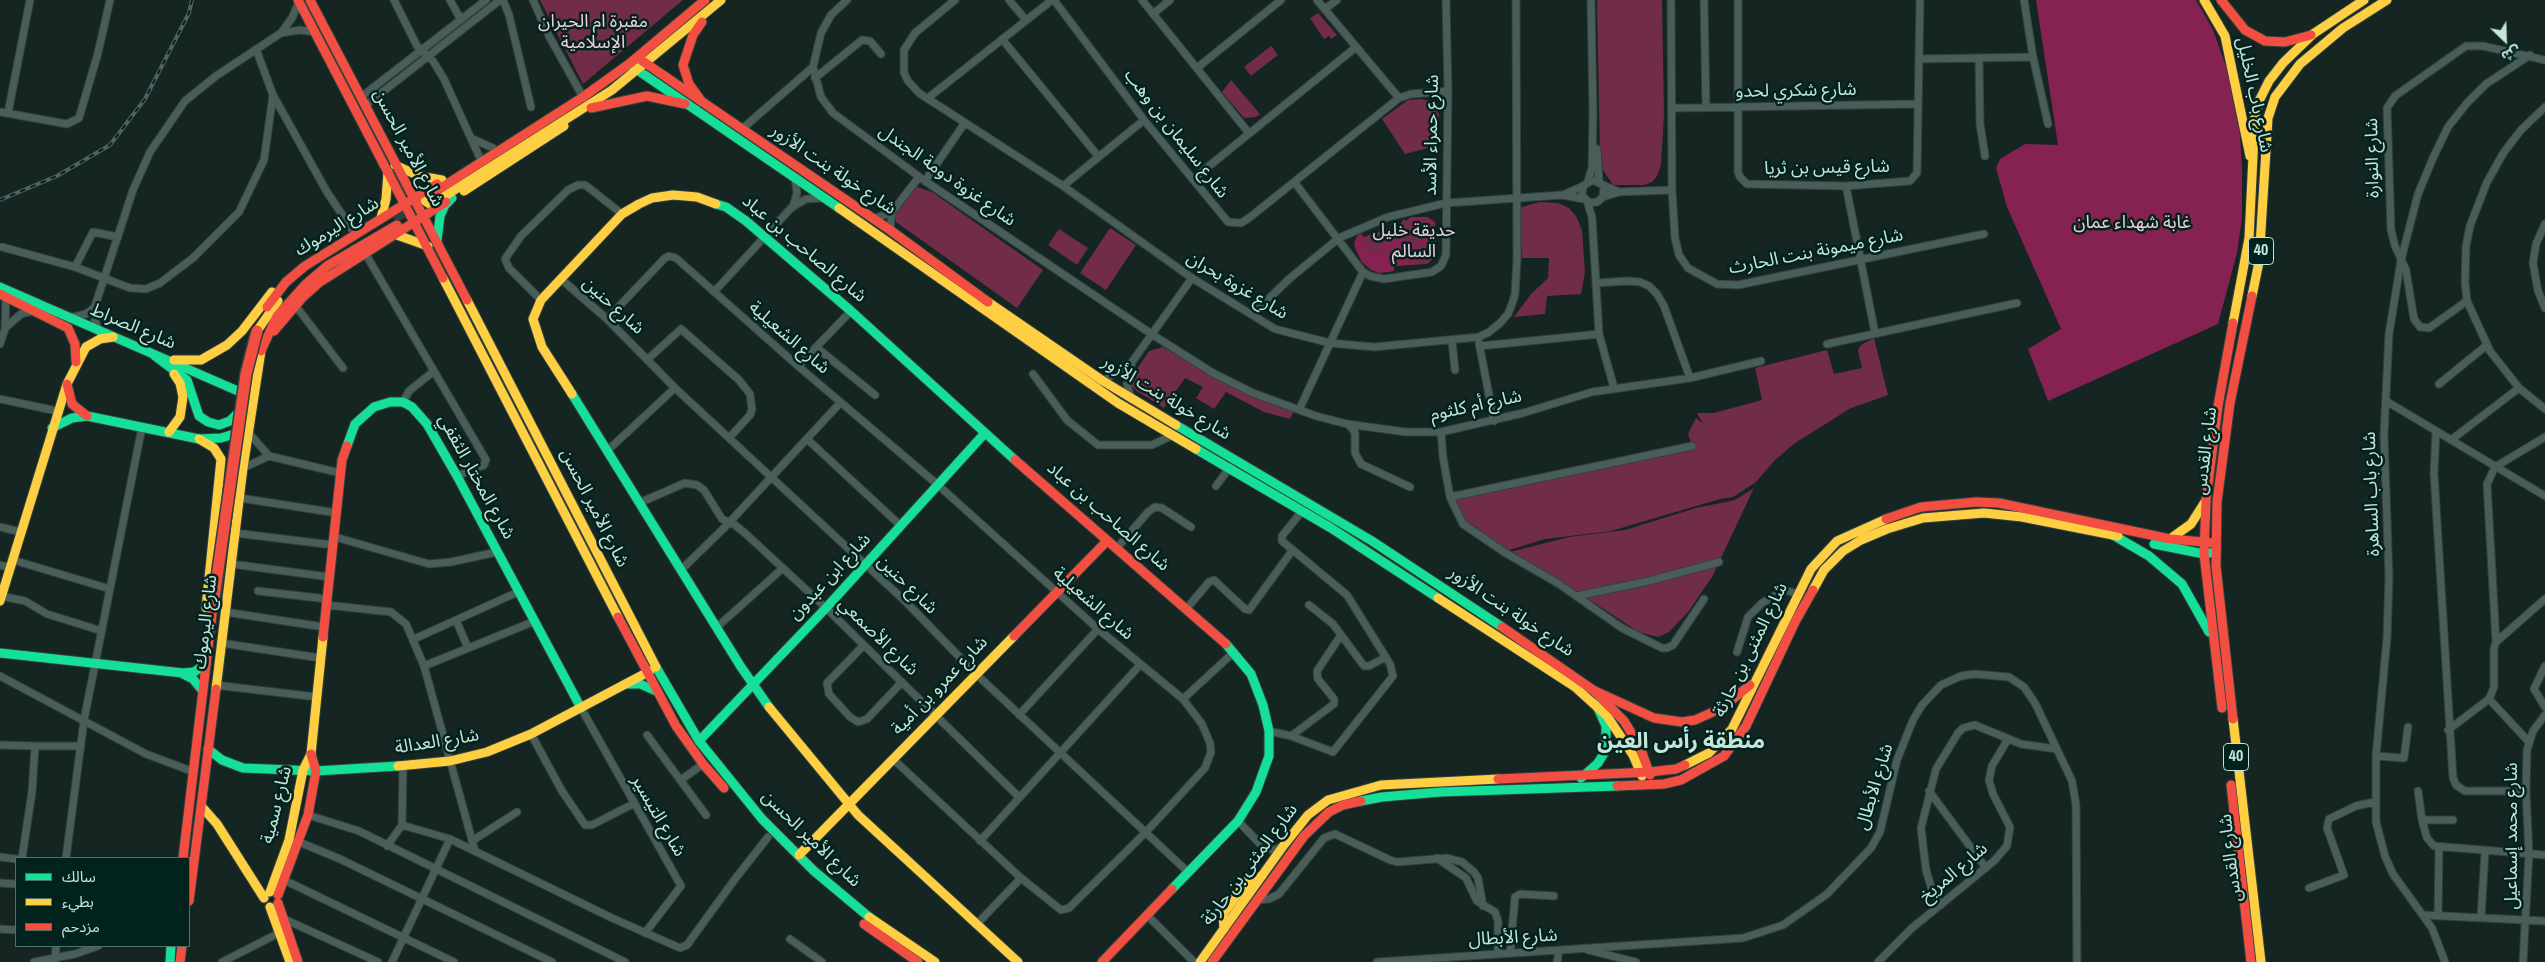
<!DOCTYPE html>
<html>
<head>
<meta charset="utf-8">
<style>
  body { margin:0 }
  #map { position:relative; width:2545px; height:962px; overflow:hidden; background:#142522; font-family:"Archivo Narrow","Noto Sans Arabic",sans-serif }
  canvas { display:block }
  .legend { position:absolute; left:15px; top:857px; width:175px; height:90px; box-sizing:border-box; background:#02231d; border:1px solid #507069; margin:0; padding:6px 9px; list-style:none; font-size:15px; color:#c5e4db }
  .legend li { display:flex; align-items:center; gap:10px; height:25px }
  .legend b { width:25px; border:1px solid #507069 }
  .north { position:absolute; left:2480px; top:15px; width:50px; height:50px; -webkit-text-stroke:4px #02231d; paint-order:stroke; rotate:156deg; font-size:14px; font-weight:700; line-height:20px; text-align:center; color:#c5e4db }
  .north::after { content:''; display:block; margin:auto; width:18px; height:22px; background:#c5e4db; clip-path:polygon(50% 0,100% 100%,50% 72%,0 100%) }
</style>
</head>
<body>
<div id="map">
<canvas width="2545" height="962"></canvas>
<ul class="legend">
<li><b style="height:6px;background:#16e098"></b>سالك</li>
<li><b style="height:6px;background:#ffcf43"></b>بطيء</li>
<li><b style="height:6px;background:#f24e42"></b>مزدحم</li>
</ul>
<div class="north">ش</div>
</div>
<script>
const g = document.querySelector('canvas').getContext('2d');
g.lineJoin = 'round';
function fill(path, color) {
  g.fillStyle = color;
  g.fill(path, 'evenodd');
}
function toPath(rows) {
  const path = new Path2D();
  for (const r of rows) {
    path.moveTo(r[0], r[1]);
    for (let i = 2; i < r.length; i += 2) path.lineTo(r[i], r[i + 1]);
  }
  return path;
}
function stroke(path, color, width, dash) {
  g.strokeStyle = color;
  g.lineWidth = width;
  g.lineCap = dash ? 'butt' : 'round';
  g.setLineDash(dash || []);
  g.stroke(path);
}
function write(font, color, halo, rows, align = 'center') {
  g.font = font + ' "Archivo Narrow","Noto Sans Arabic",sans-serif';
  g.lineWidth = 5;
  g.setLineDash([]);
  g.textBaseline = 'middle';
  g.strokeStyle = halo;
  g.fillStyle = color;
  for (const [text, x, y, turn = 0] of rows) {
    g.save();
    g.translate(x, y);
    g.rotate((+turn || 0) * Math.PI / 180);
    g.textAlign = isNaN(turn) ? turn : align;
    if (halo) g.strokeText(text, 0, 0);
    g.fillText(text, 0, 0);
    g.restore();
  }
}
const green = toPath([
  [540,0,683,0,583,84],
  [1597,0,1662,0,1664,114,1661,165,1657,176,1652,182,1644,185,1613,185,1603,170,1600,156],
  [1318,13,1337,35,1331,39,1329,36,1324,39,1310,18],
  [1271,46,1278,55,1251,76,1244,67],
  [1231,80,1260,114,1256,117,1244,118,1222,92],
  [1421,99,1430,101,1436,108,1439,114,1437,134,1428,148,1405,154,1382,119,1408,100],
  [917,187,932,192,1043,270,1017,308,896,222,895,215],
  [1539,202,1558,203,1569,208,1576,216,1582,230,1585,272,1581,294,1547,296,1545,314,1514,317,1531,294,1548,278,1549,258,1522,258,1519,208],
  [1411,217,1427,217,1435,222,1436,256,1427,264,1394,266,1394,271,1379,273,1371,270,1362,262,1355,248,1356,238,1360,233,1364,237,1390,228,1395,231,1404,219,1406,221],
  [1110,228,1136,245,1106,290,1080,273],
  [1059,229,1088,248,1077,265,1048,245],
  [1874,338,1888,395,1849,409,1824,425,1795,443,1775,460,1756,482,1733,497,1720,499,1611,531,1545,539,1506,551,1469,525,1460,516,1454,499,1692,446,1688,434,1696,418,1703,424,1697,413,1714,413,1762,400,1755,368,1827,350,1834,374,1862,368,1858,350,1861,345],
  [1163,347,1219,379,1294,411,1290,419,1264,412,1226,392,1214,409,1196,398,1203,387,1185,378,1164,408,1135,390,1131,384,1131,378,1149,351],
  [1754,488,1712,577,1688,612,1669,632,1658,637,1639,632,1553,576,1510,552,1569,537,1625,530,1696,508,1735,500]
]);
const forest = toPath([
  [2036,0,2196,0,2213,30,2227,69,2240,135,2242,170,2242,218,2237,253,2218,324,2048,401,2028,349,2061,329,2007,207,1996,168,2000,159,2025,144,2058,145],
  [1411,217,1427,217,1435,222,1436,256,1424,250,1435,236,1433,223,1424,219,1415,226,1409,219],
  [1390,228,1402,243,1407,239,1409,242,1405,244,1413,243,1419,250,1415,253,1399,256,1378,251,1380,245,1384,245,1385,240,1371,236,1368,240,1364,237],
  [1417,229,1421,232,1432,231,1433,235,1423,247,1416,241,1420,239,1417,238,1420,233],
  [1360,233,1362,236,1359,242,1367,243,1364,250,1397,259,1416,256,1422,252,1426,255,1424,259,1418,260,1417,264,1394,266,1394,271,1379,273,1362,262,1355,248,1354,242]
]);
const highwayTunnel = toPath([
  [393,218,416,203]
]);
const street = toPath([
  [394,0,417,46,433,61,444,79,479,156],
  [450,0,461,20],
  [503,0,509,15,531,107],
  [533,0,549,36,583,97],
  [847,0,831,15,821,33,813,67,821,97,833,113,925,181,1153,335,1213,373,1253,393,1316,416,1347,424,1406,432,1441,432,1523,413,1592,392,1690,378,1761,361],
  [955,0,915,33,904,50,904,73,908,81,919,93,1063,186,1192,278,1275,329,1330,343,1374,347,1479,337,1489,332,1500,323,1508,314,1512,304,1515,294,1517,259,1516,0],
  [1009,0,1026,20],
  [1054,0,1144,120,1228,222,1241,223,1249,218,1399,98,1411,94,1448,91],
  [1142,0,1248,132],
  [1317,0,1399,98],
  [1671,0,1672,190,1675,238,1679,255,1688,268,1717,284,1738,285,1984,234],
  [1704,0,1706,108],
  [1738,0,1738,172,1740,177,1747,184,1846,186,1910,181,1917,173,1920,0],
  [2024,0,2033,57,2048,124],
  [1325,9,1337,0],
  [1153,14,1170,0],
  [281,33,300,30,315,32],
  [1002,39,1098,156],
  [256,49,273,95,327,192,355,234],
  [1979,58,1980,124,1985,156],
  [1919,59,2033,57],
  [1197,68,1281,0],
  [815,78,862,40,870,41,881,54],
  [361,97,486,0],
  [928,98,1052,0],
  [366,105,500,0],
  [2545,107,2521,130,2504,152,2487,182,2470,226,2466,246,2465,283,2467,301,2490,351,2519,388,2545,409],
  [1674,108,1918,104],
  [0,112,67,124,79,118,98,53,110,0],
  [8,113,30,0],
  [742,129,813,67],
  [473,139,493,148],
  [1597,149,1599,181],
  [1193,179,1355,48],
  [925,181,964,124],
  [1588,181,1592,168,1593,113,1591,0],
  [1295,183,1363,272,1370,276,1384,279,1432,272,1441,266,1446,255,1448,91,1446,0],
  [1063,186,1144,120],
  [1604,186,1603,197,1597,202,1590,203,1582,196,1583,186,1592,180,1619,192],
  [1846,186,1875,333],
  [1563,195,1583,186],
  [1603,197,1619,192,1672,190],
  [1587,201,1592,217,1599,334,1614,388],
  [793,207,797,193,795,178],
  [873,219,892,212,919,177],
  [2545,224,2536,244,2533,263,2538,291,2545,308],
  [890,230,892,212],
  [2,247,75,267,130,288,146,289,160,283,193,258,239,212,264,160,273,95],
  [365,253,486,460,484,465,457,476],
  [75,267,93,232,118,237],
  [561,279,607,319,675,388,906,602,976,674,1188,872],
  [1596,283,1627,281,1640,282,1649,286,1657,294,1664,306,1690,378],
  [714,292,792,207,806,199,824,198],
  [541,300,509,268,505,259,521,236,568,190,578,185,585,185,593,191,622,214],
  [2467,301,2429,328,2420,327,2414,319,2406,270,2395,246,2391,230,2387,108,2395,96,2466,46,2483,46,2545,60],
  [295,305,343,368],
  [1252,315,1289,279,1339,238,1388,217,1446,203,1562,195,1584,199],
  [69,318,86,314,95,307],
  [607,319,665,258,669,256,676,258,798,366,938,485,1098,629,1183,699,1202,724,1210,743,1211,752,1205,768,1146,832,1069,908,1061,910,1021,878,893,759],
  [5,328,21,314,33,311],
  [99,332,95,320,95,306,133,190,150,152,185,101,216,76,281,33,292,18,299,2],
  [1452,341,1455,370],
  [1479,343,1494,421],
  [0,344,5,329,6,297],
  [1827,344,2017,303],
  [1480,346,1599,334],
  [816,347,875,395],
  [648,359,681,329,739,380,750,394,752,409,750,415,730,437],
  [798,366,851,311],
  [1033,374,1067,420,1098,445,1152,445,1173,435],
  [1103,381,1132,362,1192,278],
  [2439,384,2487,345],
  [0,399,57,411],
  [1131,399,1127,384,1132,363],
  [2386,401,2545,496],
  [403,402,409,391,434,371],
  [1299,410,1363,272],
  [1348,424,1355,432,1355,453,1361,464,1410,487],
  [2436,431,2434,473,2453,778,2456,785,2465,791,2526,791],
  [248,432,269,456,340,473],
  [1441,432,1443,457,1450,497,1463,524,1504,552,1559,584,1622,628,1662,648,1667,648,1673,645,1704,599],
  [807,439,901,526],
  [2451,440,2519,388],
  [607,451,675,388],
  [243,468,269,456],
  [1216,486,1230,467],
  [1450,497,1692,446],
  [240,498,337,513],
  [639,503,685,483,697,485,704,490,722,519,735,525,746,534,826,608,1018,796],
  [0,527,21,532],
  [235,533,333,545],
  [335,537,429,564,451,562,497,552],
  [1117,548,1148,512,1155,507,1162,508,1191,527],
  [13,560,110,589],
  [231,564,330,577],
  [0,565,11,568],
  [682,569,726,526,840,403],
  [258,591,327,599],
  [0,596,25,601,47,614,102,631],
  [1576,596,1649,581,1719,562],
  [326,605,391,612,406,624,424,666,475,851],
  [1309,605,1333,624,1364,666,1369,666,1386,657],
  [1187,608,1209,582,1214,580,1245,609,1249,610,1292,551],
  [225,612,324,627],
  [456,620,468,648],
  [717,627,783,568],
  [414,639,518,592],
  [2496,642,2487,484,2495,467,2545,437],
  [221,643,320,658],
  [864,645,827,683,829,694,850,717,858,722,867,719,902,682],
  [1737,652,1748,617,1762,603,1785,590,1798,594],
  [424,666,535,621],
  [2545,666,2534,689,2545,707],
  [0,676,146,754,194,772],
  [215,685,317,697],
  [1183,699,1234,652],
  [2489,699,2529,742],
  [581,708,681,886,645,933],
  [1019,715,1098,629],
  [2448,730,2489,699,2494,687,2494,648,2496,642,2545,599],
  [1269,731,1291,736,1333,752,1393,676,1390,664,1347,595,1282,541,1282,536,1302,511],
  [531,734,562,791,585,825,592,825,633,804],
  [647,735,706,815],
  [1291,736,1334,704,1334,699,1318,679,1317,671,1341,635],
  [0,745,35,746],
  [2376,756,2404,758,2408,727],
  [681,780,703,764],
  [1929,791,1986,868],
  [2418,791,2422,820,2427,838,2434,846,2545,855],
  [308,815,359,831,625,962],
  [2422,820,2453,820],
  [1238,821,1264,848,1274,850,1281,847],
  [402,825,450,839,612,918,680,948,687,945,735,879,768,837],
  [472,841,517,812],
  [980,841,1140,665],
  [299,842,340,859,552,962],
  [387,846,402,825,403,766],
  [0,857,16,859],
  [22,858,32,792,35,746,81,746],
  [66,858,84,720,142,427],
  [1437,858,1466,878,1477,901,1495,912,1498,921,1498,953],
  [284,880,454,962],
  [0,883,16,884],
  [2309,888,2344,875,2327,828,2329,819,2356,806,2374,802],
  [1258,900,1269,899,1279,894,1324,838,1335,834,1390,860,1397,862,1447,858,1462,862,1474,872,1478,878,1483,906],
  [1941,905,1932,890,1926,870,1921,828,1936,769,1958,733,1963,728,1975,725,2021,744,2057,749],
  [2423,915,2545,921],
  [1148,916,1194,962],
  [2438,916,2439,849],
  [2481,917,2485,852],
  [282,918,378,962],
  [976,925,1021,878],
  [0,929,16,930],
  [790,939,822,962],
  [1588,950,1636,962],
  [1510,953,1515,897,1520,894,1554,896],
  [55,960,56,946],
  [34,962,75,954,98,946],
  [222,962,279,933],
  [392,962,450,839],
  [1377,962,1743,938,1783,925,1827,894,1871,848,1880,832,1897,760,1913,720,1922,705,1941,685,1961,676,1974,674,2009,677,2024,687,2035,703,2072,781,2076,805,2077,962],
  [1557,962,1559,951],
  [1878,962,1912,928,1994,861,2007,846,2010,827,1993,794,1989,780,1992,766,2008,739],
  [2445,962,2432,928,2393,874,2385,856,2376,822,2376,756,2387,638,2389,577,2384,435,2389,334,2401,260,2418,194,2433,158,2448,127,2467,103,2486,84,2530,55],
  [2523,962,2529,854,2526,791,2527,750,2533,731,2545,715]
]);
const fast = toPath([
  [633,67,839,208],
  [716,204,726,207,746,221,851,311,1015,460],
  [437,241,440,216,445,205,452,198],
  [0,287,247,395],
  [155,356,187,380,199,416,208,422,219,425,230,421,240,411],
  [572,394,741,667,769,707],
  [1176,425,1372,541,1502,627],
  [52,428,72,418,87,416,199,439,221,438,241,432],
  [347,446,355,424,374,407,390,402,403,402,412,407,427,424,457,476,581,708],
  [1196,449,1331,528,1438,598],
  [2113,535,2149,556,2182,584,2209,632],
  [2154,544,2204,554,2216,552],
  [0,653,183,673,194,672,206,664],
  [656,667,699,741,762,819,814,871,869,917],
  [183,674,193,679,202,690],
  [626,684,640,684,656,691],
  [699,741,826,608,985,433],
  [208,749,222,760,243,768,316,771,398,766],
  [1581,778,1598,763,1606,750,1606,726,1596,704],
  [1361,801,1382,797,1441,792,1617,786],
  [1172,889,1238,821,1256,792,1269,756,1269,731,1263,705,1251,674,1226,644],
  [170,962,171,946]
]);
const slow = toPath([
  [2204,0,2225,36,2250,156],
  [395,165,419,176,442,180],
  [426,191,425,201,436,208],
  [464,191,564,126],
  [437,201,612,90,721,0],
  [839,208,1118,403,1196,449],
  [381,218,386,199,388,172],
  [394,234,428,246],
  [443,278,618,617],
  [2252,296,2259,262,2268,118,2275,97,2300,64,2343,28,2387,0],
  [467,300,656,667],
  [988,302,1103,381,1176,425],
  [2233,323,2249,238,2255,115,2260,99,2269,81,2283,63,2313,34,2364,0],
  [257,331,278,301],
  [174,360,201,360,227,345,242,331,272,292],
  [572,394,542,347,533,319,541,300,622,214,639,204,652,198,673,195,697,197,716,204],
  [169,432,180,417,183,397,180,383,174,374],
  [199,439,214,448,221,459,206,608],
  [2170,539,2191,524,2205,502],
  [1813,590,1824,570,1843,551,1861,540,1887,529,1923,518,1984,513,2022,517,2118,536],
  [1438,598,1575,687,1607,716,1633,755,1642,776],
  [0,601,67,384,86,347,100,339,113,337],
  [216,689,243,468,261,351],
  [769,707,858,815,1018,962],
  [2233,719,2261,962],
  [1685,765,1709,753,1732,729,1811,569,1837,541,1886,519],
  [398,766,450,761,487,752,531,734,650,671],
  [202,807,217,824,264,898],
  [799,855,1014,636],
  [270,892,289,840,303,770,311,754,323,637],
  [270,907,290,962],
  [869,917,935,962],
  [1224,929,1223,914,1248,880,1262,876],
  [1200,962,1284,845,1308,815,1328,800,1381,785,1498,779]
]);
const jam = toPath([
  [298,0,443,278],
  [310,0,467,300],
  [2221,0,2245,30,2265,41,2285,42,2311,35],
  [702,22,693,35,683,65,689,84,702,102],
  [641,60,890,230,988,302],
  [591,108,647,96,685,104],
  [433,193,583,97,629,64,705,0],
  [0,294,68,328,75,344,76,362],
  [267,307,286,282,305,266,437,184],
  [274,331,302,298,320,282,446,202],
  [261,351,277,316,305,285,327,266,397,225],
  [67,384,72,404,87,416],
  [1015,460,1226,644],
  [1886,519,1921,507,1976,502,1999,503,2170,539,2215,543],
  [618,617,676,726,703,764,724,788],
  [1502,627,1593,690,1624,721,1640,747,1650,775],
  [1014,636,1107,541],
  [323,637,342,460,347,446],
  [1593,690,1654,718,1682,722,1695,720,1722,708,1750,685],
  [2222,708,2204,554,2206,500,2218,406,2233,323],
  [2233,719,2216,566,2217,502,2230,403,2252,296],
  [1498,779,1649,772,1676,769,1685,765],
  [2231,785,2251,962],
  [1617,786,1664,784,1681,780,1724,756,1746,726,1795,622,1813,590],
  [183,858,214,598],
  [278,895,308,815,316,771,311,754],
  [189,901,216,689],
  [278,903,298,962],
  [864,924,918,962],
  [180,962,182,946],
  [1102,962,1172,889],
  [1212,962,1304,836,1329,812,1343,805,1361,801]
]);
const rail = toPath([
  [0,200,57,176,110,145,145,99,189,13,192,0]
]);
const jamBridge = toPath([
  [214,598,246,374,257,331]
]);
const shields = [
  [2261,251,25],
  [2236,757,25]
];
const shieldNames = [
  ["40",2261,251],
  ["40",2236,757]
];
const parkNames = [
  ["مقبرة ام الحيران",593,22],
  ["الإسلامية",593,43],
  ["غابة شهداء عمان",2132,223],
  ["حديقة خليل",1414,231],
  ["السالم",1414,252]
];
const streetNames = [
  ["شارع شكري لحدو",1796,91,-1],
  ["شارع باب الخليل",2254,95,78],
  ["شارع سليمان بن وهب",1176,134,52],
  ["شارع حمراء الأسد",1432,135,-89],
  ["شارع الأمير الحسن",408,148,62],
  ["شارع النوارة",2373,158,-91],
  ["شارع قيس بن ثريا",1827,168,-1],
  ["شارع خولة بنت الأزور",833,170,34],
  ["شارع غزوة دومة الجندل",947,176,35],
  ["شارع اليرموك",337,227,-32],
  ["شارع الصاحب بن عباد",804,249,40],
  ["شارع ميمونة بنت الحارث",1816,252,-11],
  ["شارع غزوة بحران",1237,286,31],
  ["شارع حنين",613,306,42],
  ["شارع الصراط",133,327,23],
  ["شارع الشعيلية",789,338,41],
  ["شارع خولة بنت الأزور",1166,398,31],
  ["شارع أم كلثوم",1476,406,-12],
  ["شارع القدس",2206,451,-83],
  ["شارع المختار الثقفي",476,477,61],
  ["شارع باب الساهرة",2372,494,-92],
  ["شارع الأمير الحسن",594,508,63],
  ["شارع الصاحب بن عباد",1108,517,41],
  ["شارع ابن عبدون",830,577,-47],
  ["شارع حنين",907,585,44],
  ["شارع الشعيلية",1093,604,41],
  ["شارع خولة بنت الأزور",1511,612,34],
  ["شارع اليرموك",206,622,-83],
  ["شارع الأصمعي",878,637,44],
  ["شارع المثنى بن حارثة",1751,650,-64],
  ["شارع عمرو بن أمية",940,686,-46],
  ["شارع العدالة",437,742,-9],
  ["شارع الأبطال",1875,787,-73],
  ["شارع سمية",277,805,-76],
  ["شارع التيسير",658,816,60],
  ["شارع محمد إسماعيل",2512,836,-90],
  ["شارع الأمير الحسن",811,839,44],
  ["شارع القدس",2231,858,-97],
  ["شارع المثنى بن حارثة",1250,865,-53],
  ["شارع المريخ",1954,873,-40],
  ["شارع الأبطال",1513,938,-3]
];
const districtNames = [
  ["منطقة رأس العين",1681,742]
];
fill(green, '#712c4a');
fill(forest, '#852252');
stroke(highwayTunnel, '#2f423e', 12, [12, 6]);
stroke(street, '#32413d', 9);
stroke(fast, '#32413d', 11);
stroke(slow, '#32413d', 11);
stroke(jam, '#32413d', 11);
stroke(street, '#495e59', 7);
stroke(fast, '#16e098', 9);
stroke(slow, '#ffcf43', 9);
stroke(jam, '#f24e42', 9);
stroke(rail, '#51635f', 4);
stroke(rail, '#02231d', 2, [5.5]);
stroke(jamBridge, '#32413d', 14, []);
stroke(jamBridge, '#f24e42', 11);
for (const [x, y, w] of shields) {
  const box = new Path2D();
  box.roundRect(x - w / 2, y - 13.5, w, 27, 4);
  g.fillStyle = '#02231d';
  g.fill(box);
  stroke(box, '#c5e4db', 1);
}
write('bold 16px', '#c5e4db', null, shieldNames);
write('18px', '#efcfd9', '#02231d', parkNames);
write('18px', '#c5e4db', '#02231d', streetNames);
write('bold 22px', '#c5e4db', '#02231d', districtNames);
</script>
</body>
</html>
